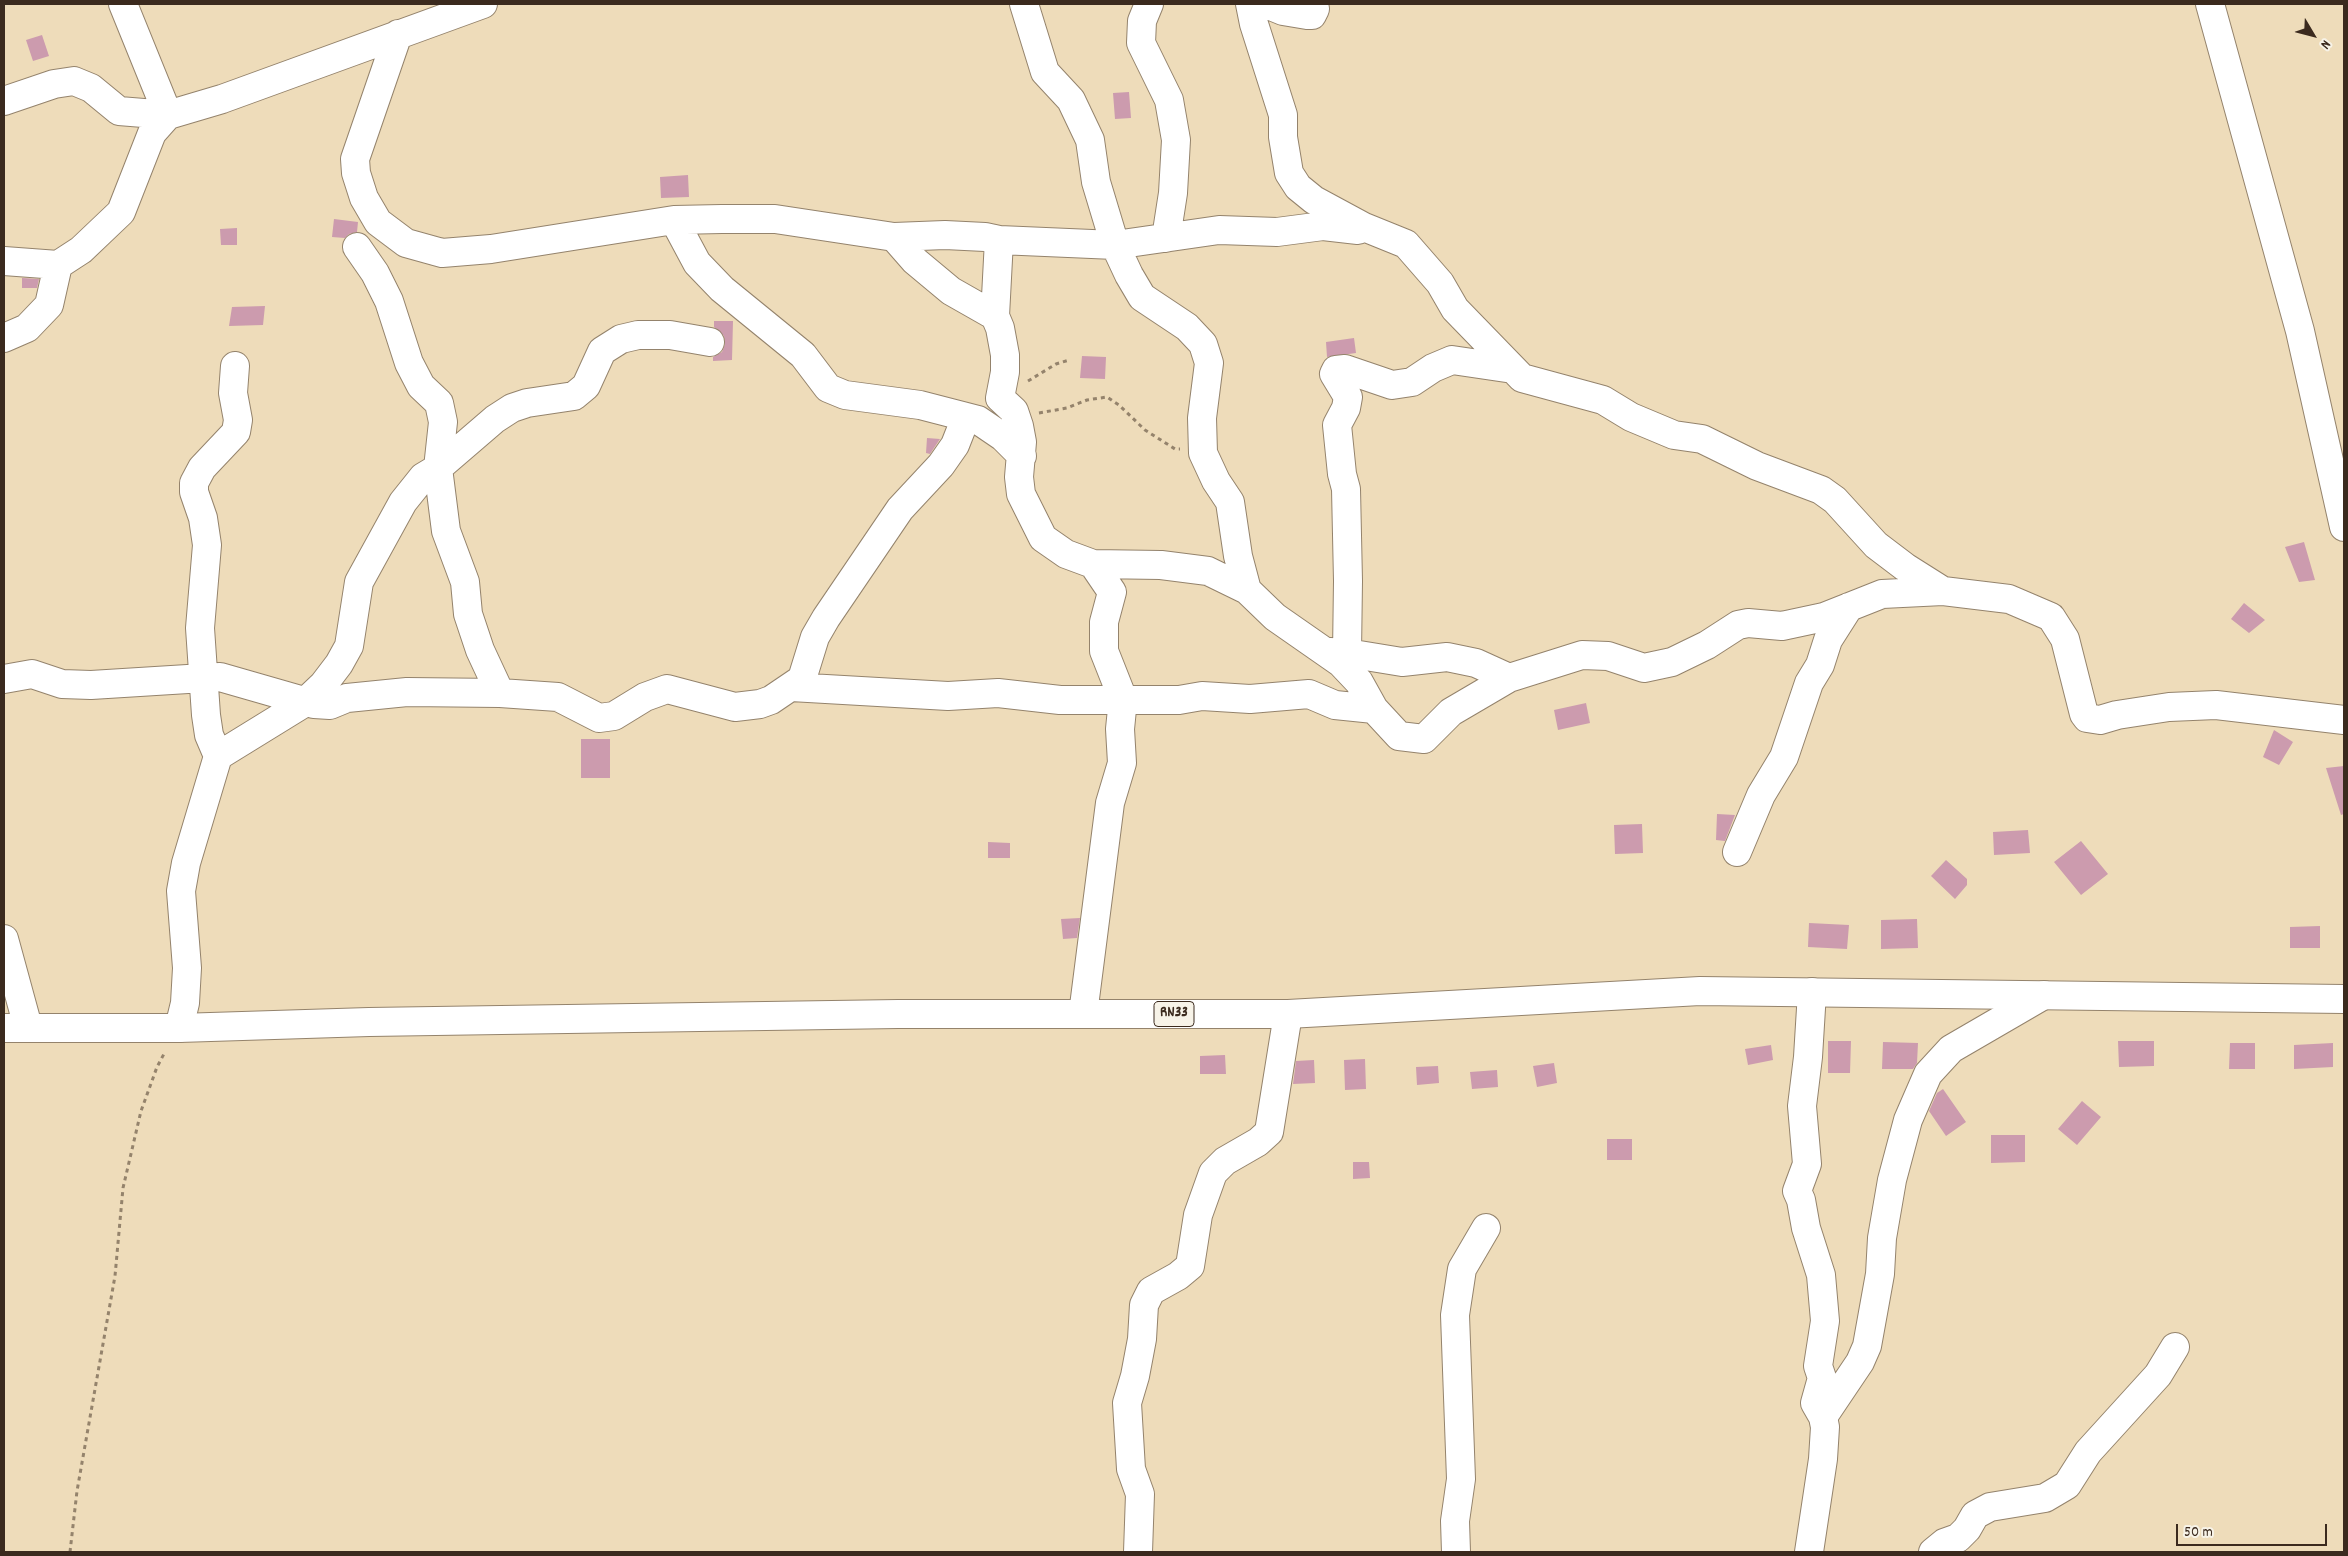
<!DOCTYPE html>
<html>
<head>
<meta charset="utf-8">
<style>
  body { margin:0 }
  #map { position:relative; width:2348px; height:1556px; overflow:hidden; background:#eedcba; font-family:Dekko,sans-serif }
  canvas { display:block }
  .frame { position:absolute; inset:0; border:5px solid #3b2a1e; pointer-events:none }
  .north { position:absolute; left:2288px; top:10px; width:50px; height:50px; -webkit-text-stroke:4px #f7f3e8; paint-order:stroke; rotate:127deg; font-size:14px; font-weight:700; line-height:20px; text-align:center; color:#3b2a1e }
  .north::after { content:''; display:block; margin:auto; width:18px; height:22px; background:#3b2a1e; clip-path:polygon(50% 0,100% 100%,50% 72%,0 100%) }
  .scale { position:absolute; left:2176px; top:1524px; width:151px; height:22px; box-sizing:border-box; border:2px solid #3b2a1e; border-top:0; padding-left:6px; font-size:15px; line-height:18px; white-space:nowrap; color:#3b2a1e; -webkit-text-stroke:4px #f7f3e8; paint-order:stroke }
</style>
</head>
<body>
<div id="map">
<canvas width="2348" height="1556"></canvas>
<div class="frame"></div>
<div class="north">N</div>
<div class="scale">50 m</div>
</div>
<script>
const g = document.querySelector('canvas').getContext('2d');
g.lineJoin = 'round';
function fill(path, color) {
  g.fillStyle = color;
  g.fill(path, 'evenodd');
}
function toPath(rows) {
  const path = new Path2D();
  for (const r of rows) {
    path.moveTo(r[0], r[1]);
    for (let i = 2; i < r.length; i += 2) path.lineTo(r[i], r[i + 1]);
  }
  return path;
}
function stroke(path, color, width, dash) {
  g.strokeStyle = color;
  g.lineWidth = width;
  g.lineCap = dash ? 'butt' : 'round';
  g.setLineDash(dash || []);
  g.stroke(path);
}
function write(font, color, halo, rows, align = 'center') {
  g.font = font + ' Dekko,sans-serif';
  g.lineWidth = 4;
  g.setLineDash([]);
  g.textBaseline = 'middle';
  g.strokeStyle = halo;
  g.fillStyle = color;
  for (const [text, x, y, turn = 0] of rows) {
    g.save();
    g.translate(x, y);
    g.rotate((+turn || 0) * Math.PI / 180);
    g.textAlign = isNaN(turn) ? turn : align;
    if (halo) g.strokeText(text, 0, 0);
    g.fillText(text, 0, 0);
    g.restore();
  }
}
const building = toPath([
  [42,35,49,56,33,61,26,40],
  [1129,92,1131,118,1115,119,1113,93],
  [688,175,689,197,661,198,660,177],
  [334,219,358,222,357,232,349,234,345,238,332,237],
  [237,228,237,245,221,245,220,229],
  [22,278,39,279,37,288,22,288],
  [265,306,263,325,229,326,232,307],
  [714,321,733,321,732,360,713,361,713,357,722,352,725,344,724,336,714,327],
  [1354,338,1356,353,1327,357,1326,342],
  [1082,356,1106,357,1105,379,1080,378],
  [927,438,940,439,930,454,926,453],
  [2304,542,2315,580,2299,582,2285,547],
  [2244,603,2265,620,2249,633,2231,619],
  [1586,703,1590,723,1558,730,1554,710],
  [2274,730,2293,742,2279,765,2263,757],
  [581,739,610,739,610,778,581,778],
  [2344,766,2344,814,2341,815,2326,768],
  [1717,814,1735,815,1725,841,1716,840],
  [1642,824,1643,853,1615,854,1614,825],
  [2028,830,2030,853,1994,855,1993,832],
  [2081,841,2108,874,2081,895,2054,862],
  [988,842,1010,843,1010,858,988,858],
  [1946,860,1967,879,1967,885,1955,899,1931,876],
  [1080,918,1077,938,1063,939,1061,919],
  [1917,919,1918,948,1881,949,1881,920],
  [1809,923,1849,925,1847,949,1808,947],
  [2320,926,2320,948,2290,948,2290,927],
  [1828,1041,1851,1041,1850,1073,1828,1073],
  [2118,1041,2154,1041,2154,1066,2119,1067],
  [1883,1042,1918,1043,1917,1063,1913,1069,1882,1069],
  [2230,1043,2255,1043,2255,1069,2229,1069],
  [2333,1043,2333,1067,2294,1069,2294,1045],
  [1771,1045,1773,1060,1748,1065,1745,1049],
  [1225,1055,1226,1074,1200,1074,1200,1056],
  [1365,1059,1366,1089,1345,1090,1344,1060],
  [1314,1060,1315,1083,1293,1084,1296,1061],
  [1554,1063,1557,1083,1537,1087,1533,1066],
  [1438,1066,1439,1083,1417,1085,1416,1067],
  [1497,1070,1498,1087,1472,1089,1470,1072],
  [1943,1089,1966,1122,1946,1136,1929,1111,1937,1093],
  [2082,1101,2101,1117,2077,1145,2058,1129],
  [1991,1135,2025,1135,2025,1162,1991,1163],
  [1607,1139,1632,1139,1632,1160,1607,1160],
  [1353,1162,1369,1162,1370,1178,1353,1179]
]);
const path = toPath([
  [1028,381,1056,364,1069,360],
  [1039,413,1067,408,1087,400,1107,397,1119,405,1145,430,1175,449,1180,449],
  [70,1552,77,1491,115,1276,123,1188,141,1111,157,1067,165,1052]
]);
const minor = toPath([
  [123,4,168,115],
  [1024,4,1045,72,1071,100,1090,140,1096,182,1115,245,1129,275,1142,297,1187,327,1203,344,1209,363,1202,418,1203,453,1216,481,1230,502,1238,556,1247,590],
  [1149,4,1142,21,1141,43,1169,100,1176,140,1173,193,1166,238],
  [1250,4,1254,24,1283,115,1283,137,1289,173,1298,187,1314,200,1364,227,1406,244,1440,283,1455,309,1522,378,1603,400,1631,417,1674,435,1702,439,1757,466,1821,490,1835,500,1876,545,1905,567,1943,591,2009,599,2051,617,2065,639,2084,714,2087,718,2100,720,2117,715,2169,707,2216,705,2344,720],
  [1266,4,1283,11,1307,15,1312,15,1315,9,1314,4],
  [2210,4,2300,331,2344,527],
  [398,34,355,159,356,173,364,198,378,222,406,243,442,253,491,249,674,220,722,219,775,219,894,237,945,235,985,237,999,240,1115,245,1219,230,1277,232,1323,226,1358,230],
  [4,101,54,84,74,81,91,88,119,111,168,115,222,99,483,4],
  [674,220,697,263,722,289,803,355,828,388,845,395,920,405,978,420,1003,437,1022,456],
  [894,237,915,261,951,291,995,316],
  [999,240,995,316,1000,328,1005,355,1005,372,1000,398,1014,411,1019,426,1022,442,1019,477,1021,494,1043,538,1066,554,1093,564,1161,565,1208,571,1247,590,1275,617,1341,663,1359,682,1374,709,1399,736,1424,739,1451,712,1509,678,1582,655,1608,656,1644,668,1672,662,1707,645,1738,625,1748,623,1782,626,1824,617,1882,594,1943,591],
  [357,247,375,273,389,301,409,363,421,386,439,403,443,422,438,468,446,531,465,582,468,614,480,650,500,693],
  [4,261,58,265],
  [4,338,27,328,49,305,58,265,81,250,121,212,152,133,168,115],
  [1330,652,1347,653,1402,662,1447,657,1476,663,1509,678],
  [1347,653,1348,581,1346,489,1342,474,1337,425,1346,408,1348,397,1334,374,1336,370,1345,369,1392,385,1412,382,1433,368,1452,360,1513,369],
  [4,679,32,674,62,684,91,685,220,677,314,704,330,705,347,698,407,692,500,693,558,697,599,718,614,716,645,697,667,689,735,707,760,704,771,700,802,679,815,637,826,618,900,509,941,465,955,445,966,417],
  [791,687,948,696,998,693,1060,700,1179,700,1202,696,1250,699,1309,694,1335,705,1374,709],
  [218,756,209,735,206,715,200,628,207,545,203,518,194,492,194,483,202,468,236,432,238,420,233,393,235,366],
  [1737,852,1761,795,1784,757,1809,683,1820,665,1828,640,1849,607],
  [4,939,28,1027],
  [1083,1014,1110,803,1122,763,1120,729,1123,699,1104,651,1104,622,1112,592,1093,564],
  [179,1028,185,1003,187,968,181,891,186,863,218,756,304,703,323,685,339,664,349,646,359,582,403,502,423,477,438,468,495,419,512,408,527,403,574,396,586,386,602,351,621,339,638,335,670,335,710,342],
  [1823,1417,1860,1362,1867,1346,1880,1274,1882,1238,1892,1180,1908,1120,1928,1074,1951,1049,2044,995],
  [1138,1552,1140,1494,1131,1469,1127,1403,1135,1376,1142,1339,1144,1305,1151,1291,1178,1276,1190,1266,1198,1215,1213,1173,1225,1161,1258,1142,1269,1132,1288,1014],
  [1456,1552,1455,1521,1461,1479,1455,1315,1462,1269,1486,1228],
  [1809,1552,1823,1459,1825,1427,1823,1417,1815,1403,1822,1378,1818,1366,1825,1321,1821,1275,1806,1228,1801,1200,1797,1191,1807,1164,1802,1106,1808,1057,1812,992],
  [1933,1552,1944,1543,1958,1538,1967,1529,1975,1515,1990,1507,2045,1498,2067,1485,2088,1452,2158,1375,2175,1347]
]);
const major = toPath([
  [4,1028,179,1028,369,1022,898,1014,1288,1014,1700,991,2344,999]
]);
const shields = [
  [1174,1014,40]
];
const shieldNames = [
  ["RN33",1174,1014]
];
fill(building, '#cc9bae');
stroke(minor, '#94836c', 30);
stroke(major, '#94836c', 30);
stroke(path, '#94836c', 3, [4, 4]);
stroke(minor, '#fff', 28);
stroke(major, '#fff', 28);
for (const [x, y, w] of shields) {
  const box = new Path2D();
  box.roundRect(x - w / 2, y - 12.5, w, 25, 4);
  g.fillStyle = '#f7f3e8';
  g.fill(box);
  stroke(box, '#3b2a1e', 1);
}
write('bold 15px', '#3b2a1e', null, shieldNames);
</script>
</body>
</html>
